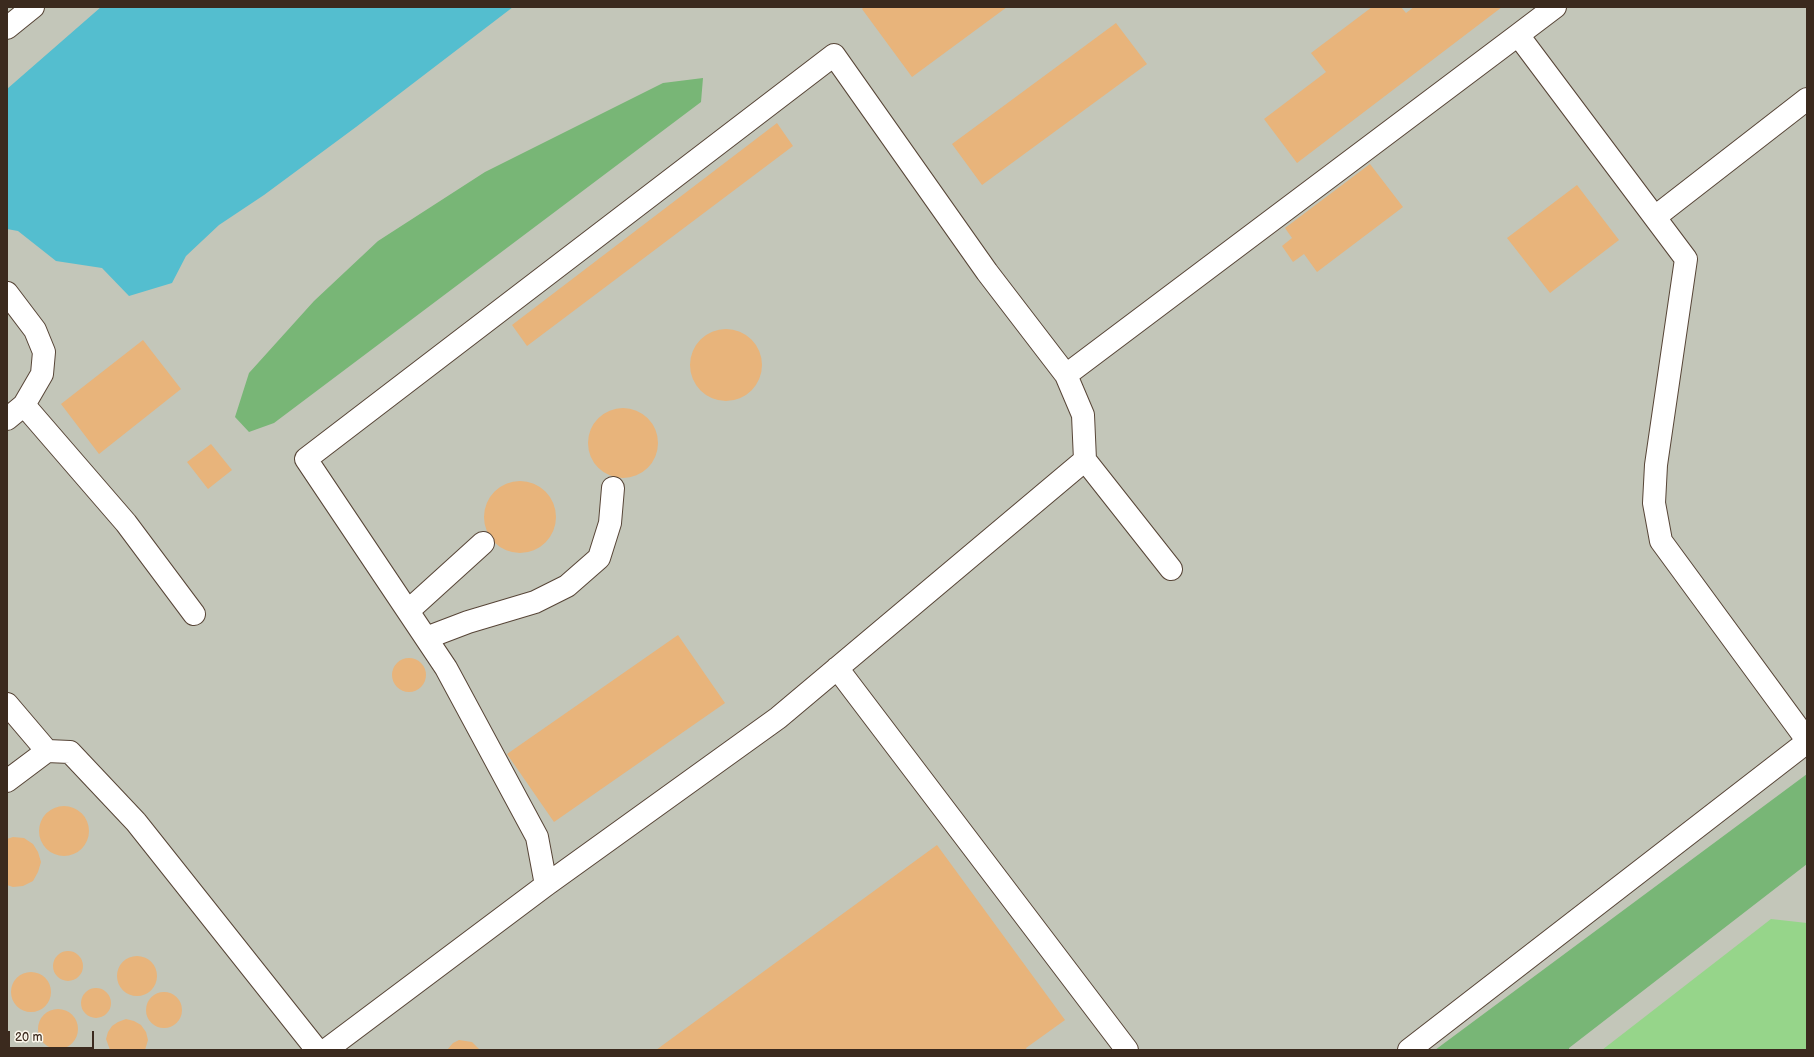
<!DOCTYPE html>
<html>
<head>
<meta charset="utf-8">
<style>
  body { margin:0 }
  #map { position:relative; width:1814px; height:1057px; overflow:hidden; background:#f4e0c4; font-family:"Balsamiq Sans",sans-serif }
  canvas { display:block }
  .frame { position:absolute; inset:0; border:8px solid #3b2a1e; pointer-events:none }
  .scale { position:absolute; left:8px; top:1031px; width:86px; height:18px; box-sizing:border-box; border:2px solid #3b2a1e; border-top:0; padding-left:5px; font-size:12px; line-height:14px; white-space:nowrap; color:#3b2a1e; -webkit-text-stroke:3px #fbf7ec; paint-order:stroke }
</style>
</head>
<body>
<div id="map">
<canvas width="1814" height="1057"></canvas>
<div class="frame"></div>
<div class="scale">20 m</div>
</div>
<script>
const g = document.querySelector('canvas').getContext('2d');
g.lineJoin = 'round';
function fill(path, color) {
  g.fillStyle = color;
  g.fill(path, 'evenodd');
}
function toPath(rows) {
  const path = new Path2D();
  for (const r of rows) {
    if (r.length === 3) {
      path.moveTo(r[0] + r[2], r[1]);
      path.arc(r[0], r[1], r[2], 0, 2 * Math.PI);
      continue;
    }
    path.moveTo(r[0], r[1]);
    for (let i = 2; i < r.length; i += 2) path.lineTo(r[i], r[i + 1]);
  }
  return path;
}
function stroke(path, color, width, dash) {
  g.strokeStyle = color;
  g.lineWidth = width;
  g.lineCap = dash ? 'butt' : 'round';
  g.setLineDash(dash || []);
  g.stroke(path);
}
const industrial = toPath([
  [7,7,1807,7,1807,1050,7,1050]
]);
const green = toPath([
  [1771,919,1807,923,1807,1050,1602,1050]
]);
const forest = toPath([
  [703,78,701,102,274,423,249,432,235,417,249,373,314,301,378,241,485,172,663,83],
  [1807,774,1807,864,1569,1048,1569,1050,1435,1050]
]);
const water = toPath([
  [101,7,513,7,356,127,264,195,219,225,186,256,172,283,129,296,102,268,56,261,18,231,7,229,7,89]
]);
const building = toPath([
  [864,7,1007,7,912,77,862,9],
  [1372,7,1401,7,1406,13,1414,7,1502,7,1297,163,1264,119,1326,72,1311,53],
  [1116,23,1147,64,982,185,952,144],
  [777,123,793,146,527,346,512,325],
  [1370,164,1403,207,1317,272,1304,254,1293,262,1282,246,1292,238,1285,228],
  [1577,185,1619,240,1550,293,1507,238],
  [726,365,36],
  [143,340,181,389,99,454,61,404],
  [623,443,35],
  [211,444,232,470,208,489,187,462],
  [520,517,36],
  [678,635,725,703,554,822,507,754],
  [409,675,17],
  [64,831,25],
  [13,837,24,838,33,844,38,852,41,862,38,872,33,881,23,886,13,887,7,885,7,839],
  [937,845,1065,1020,1026,1048,1027,1050,656,1050],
  [68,966,15],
  [137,976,20],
  [31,992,20],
  [96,1003,15],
  [164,1010,18],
  [58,1029,20],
  [126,1019,134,1021,141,1025,146,1032,148,1040,145,1050,110,1050,106,1039,108,1032,112,1026,118,1022],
  [459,1040,472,1042,480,1050,447,1050,453,1043]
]);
const minor = toPath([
  [1555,7,1518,35,1686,259,1656,465,1654,503,1661,541,1807,740],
  [7,28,33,7],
  [1655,217,1807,99],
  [7,293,35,330,44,352,42,374,24,405,7,419],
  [1066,375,1518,35],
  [24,405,126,523,194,614],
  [1085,460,1171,569],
  [408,611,483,543],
  [426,638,468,622,535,602,567,586,599,558,610,523,613,488],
  [837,668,1127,1050],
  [7,704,47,751],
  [7,781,47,751,70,752,136,822,317,1050],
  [326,1050,546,885,778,718,1085,460,1083,415,1066,375,987,272,834,55,306,459,446,668,537,837,546,885],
  [1409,1050,1807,742]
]);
fill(industrial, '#c3c6b9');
fill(green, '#96d58a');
fill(forest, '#78b676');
fill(water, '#54becf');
fill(building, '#e8b47b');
stroke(minor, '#574537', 24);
stroke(minor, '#fff', 22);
</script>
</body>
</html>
